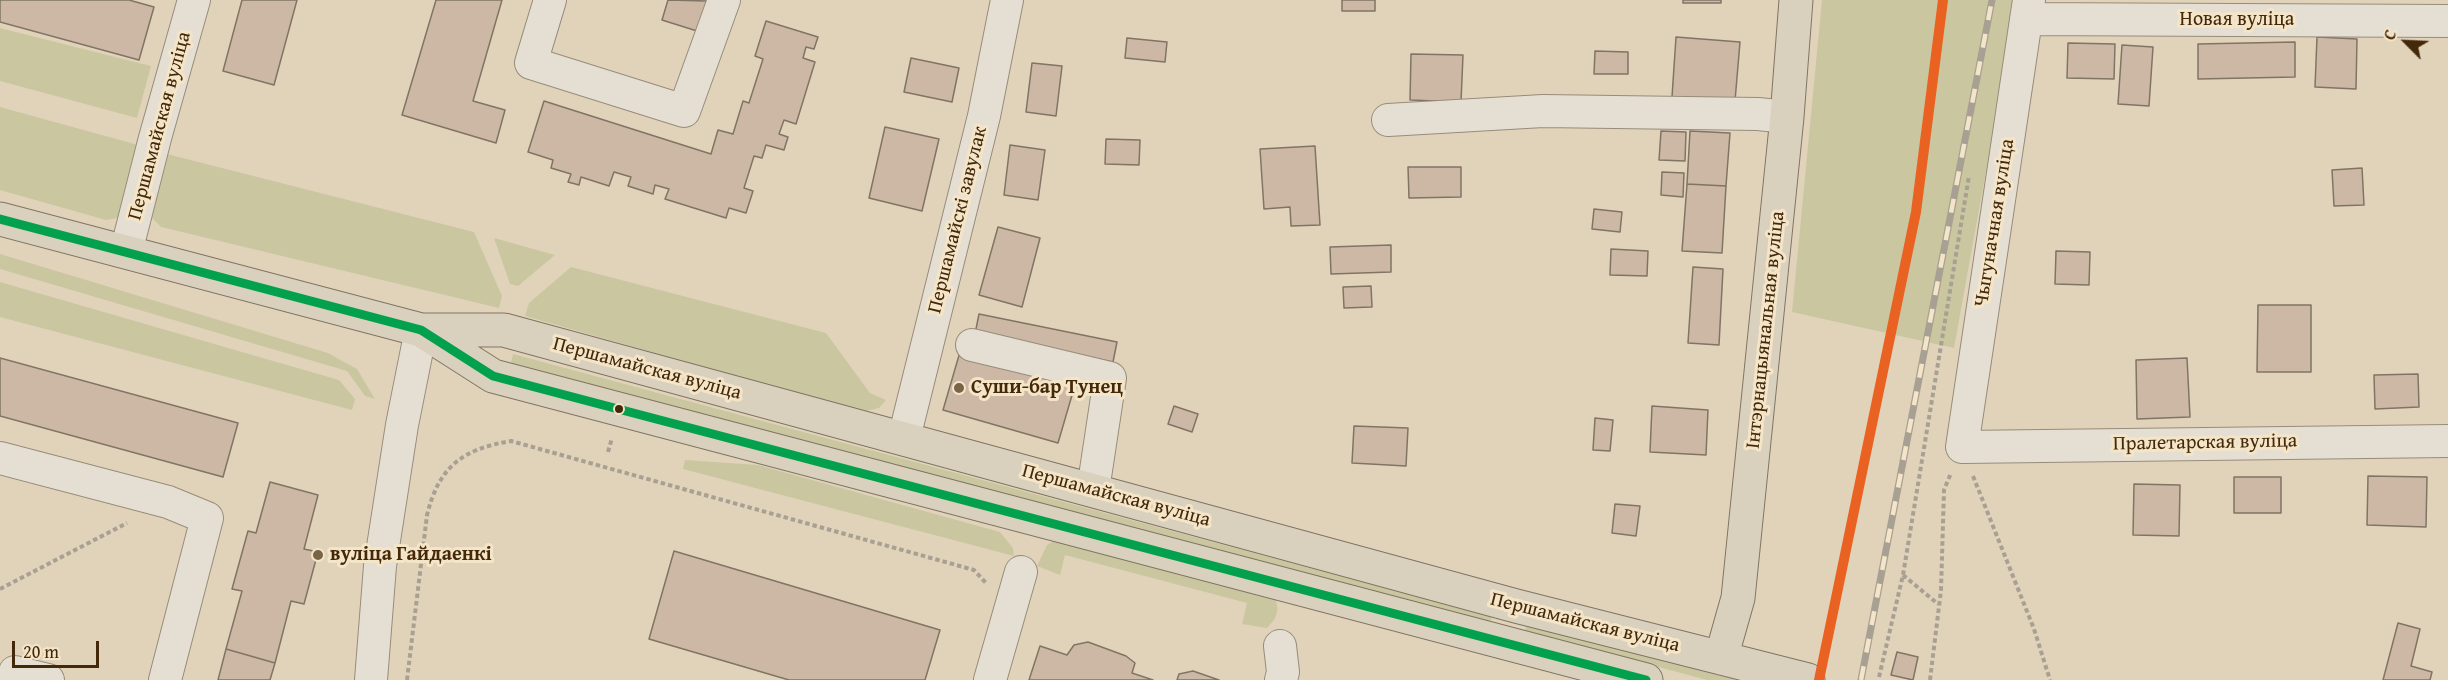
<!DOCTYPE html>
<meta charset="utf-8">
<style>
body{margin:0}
#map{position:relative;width:2448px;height:680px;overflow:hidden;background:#e1d3ba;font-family:"Gentium Book Plus",serif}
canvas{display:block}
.north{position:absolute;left:2376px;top:12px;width:60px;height:60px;-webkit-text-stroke:4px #f5e5c8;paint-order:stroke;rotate:294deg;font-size:16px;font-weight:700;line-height:24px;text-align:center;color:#43290a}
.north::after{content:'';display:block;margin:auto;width:21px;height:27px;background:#43290a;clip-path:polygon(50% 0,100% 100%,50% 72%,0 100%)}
.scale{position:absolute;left:12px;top:641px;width:87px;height:27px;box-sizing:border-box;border:3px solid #43290a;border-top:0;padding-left:8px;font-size:18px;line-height:21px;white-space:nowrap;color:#43290a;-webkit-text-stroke:4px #f5e5c8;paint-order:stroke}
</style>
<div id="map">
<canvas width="2448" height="680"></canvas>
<div class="north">С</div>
<div class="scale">20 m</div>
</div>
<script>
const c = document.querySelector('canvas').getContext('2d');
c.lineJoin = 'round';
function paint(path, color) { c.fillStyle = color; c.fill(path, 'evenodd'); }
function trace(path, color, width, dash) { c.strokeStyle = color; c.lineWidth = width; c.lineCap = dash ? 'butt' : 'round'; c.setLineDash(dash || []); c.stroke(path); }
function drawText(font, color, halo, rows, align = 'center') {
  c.font = font + ' "Gentium Book Plus",serif'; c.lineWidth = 6; c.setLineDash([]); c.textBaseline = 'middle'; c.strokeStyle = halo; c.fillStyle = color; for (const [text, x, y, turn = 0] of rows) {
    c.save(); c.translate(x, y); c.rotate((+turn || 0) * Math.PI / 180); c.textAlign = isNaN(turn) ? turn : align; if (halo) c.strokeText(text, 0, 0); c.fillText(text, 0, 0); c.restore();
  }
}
const green = new Path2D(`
 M1822,0H2017L1954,348L1792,312Z
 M0,28L151,66L137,118L0,81Z
 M0,107L142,146L124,210L117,218L106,220L0,190Z
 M163,153L474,232L502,296L499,308L161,227L152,218L150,209Z
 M494,238L555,255L518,286L510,284Z
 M0,254L328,353L357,369L375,399L365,396L347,371L0,269Z
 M571,267L826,333L870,393L886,400L879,408L862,412L525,316L529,303Z
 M0,282L339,380L355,399L352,410L0,317Z
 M513,354L1492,617L1489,627L511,363Z
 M685,460L758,465L1000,532L1013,548L1014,556L683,469Z
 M1055,540L1274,595C1280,610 1278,617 1267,628L1242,624L1247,603L1065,555L1060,575L1037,566L1047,545Z
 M1527,621L1745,680H1707L1525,631Z`);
const building = new Path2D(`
 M0,0H129L154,7L139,60L0,22Z
 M242,0H297L274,85L223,71Z
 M436,0H502L473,101L505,110L496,143L402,115Z
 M668,0L707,1L697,31L662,20Z
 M1342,0H1375V11H1342Z
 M1683,0H1721V3H1683Z
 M766,21L818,37L814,49L806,47L803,58L815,62L796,124L784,120L779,134L788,137L784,150L766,145L762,158L754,156L744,188L753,191L746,213L729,208L726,218L665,199L669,189L655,185L653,194L628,186L631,177L614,172L609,186L581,177L579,185L568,182L571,174L551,168L553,160L528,152L544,101L711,154L718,130L733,134L743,101L749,103L763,59L755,56Z
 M1676,37L1740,42L1735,101L1672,97Z
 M2317,37L2357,39L2356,89L2315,87Z
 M1127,38L1167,42L1165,62L1125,58Z
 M2295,42V77L2198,79V44Z
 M2068,43L2115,44L2114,79L2067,78Z
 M2122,45L2153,47L2149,106L2118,104Z
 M1595,51L1628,52V74H1594Z
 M1411,54L1463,55L1461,102L1410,100Z
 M911,58L959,68L952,102L904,92Z
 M1032,63L1062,66L1056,116L1026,112Z
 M885,127L939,139L922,211L869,198Z
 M1661,131L1686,132L1685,161L1659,160Z
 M1690,131L1730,133L1726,186L1687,184Z
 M1106,139L1140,140L1139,165L1105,164Z
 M1010,145L1045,150L1038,200L1004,195Z
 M1315,146L1320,225L1291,226L1290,207L1264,209L1260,149Z
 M1408,167H1461V197L1409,198Z
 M2362,168L2364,205L2334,206L2332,170Z
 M1662,172L1684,173L1683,197L1661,195Z
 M1687,184L1726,186L1722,253L1682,251Z
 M1594,209L1622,212L1620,232L1592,229Z
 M998,227L1040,238L1022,307L979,295Z
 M1391,245V272L1331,274L1330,247Z
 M1611,249L1648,251L1647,276L1610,275Z
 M2056,251L2090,252L2089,285L2055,284Z
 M1693,267L1723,269L1719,345L1688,343Z
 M1371,286L1372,307L1344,308L1343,287Z
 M2258,305H2311V372H2257Z
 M979,314L1117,342L1113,362L975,334Z
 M960,352L1075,385L1058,443L943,410Z
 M0,358L238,423L223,477L0,416Z
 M2187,358L2190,417L2137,419L2136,360Z
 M2418,374L2419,407L2375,409L2374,375Z
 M1174,406L1198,414L1192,432L1168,424Z
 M1652,406L1708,410L1706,455L1650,452Z
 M1595,418L1613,420L1610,451L1593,450Z
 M1354,426L1408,428L1406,466L1352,463Z
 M2368,476L2427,477L2426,527L2367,525Z
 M2234,477H2281V513H2234Z
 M270,482L318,495L304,549L318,552L304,604L291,601L275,663L226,649L242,591L232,589L248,531L256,533Z
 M2134,484L2180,485L2179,536L2133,535Z
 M1615,504L1640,506L1636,536L1612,533Z
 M674,551L940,630L925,680H789L649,639Z
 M2398,623L2420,629L2411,666L2432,672L2430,680H2383Z
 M1088,642L1126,656L1135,663L1132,673L1153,680H1029L1040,646L1067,655L1074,645Z
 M226,649L275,663L270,680H218Z
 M1897,652L1918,657L1913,680L1891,675Z
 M1193,671L1219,680H1177L1179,674Z`);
const path = new Path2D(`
 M608,452L612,438
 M1973,476L2034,629L2050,680
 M1903,575L1938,604
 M0,589L127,523
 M1879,677L1903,575L1969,176
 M407,680L427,515C439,466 463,449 511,441L974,570L987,584
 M1930,680L1941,590L1944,490L1951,473`);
const minor = new Path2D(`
 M550,0L531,63L684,111L724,0
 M2029,0L1962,447L2448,441
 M2026,19L2448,21
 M1388,120L1543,111L1758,114L1787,117
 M126,252L155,138L194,0
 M972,345L1110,378L1093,490
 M904,438L984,116L1007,0
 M0,458L168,502L207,518L165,680
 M1280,646L1283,672L1281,680
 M12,680L15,672L48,680
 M371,680L380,566L402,425L421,330
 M990,680L1021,572`);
const major = new Path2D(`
 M0,219L421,330H504L1516,606L1808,680
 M421,330L493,376L1646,680
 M1721,658L1738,598L1787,117L1796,0`);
const rail = new Path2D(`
 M1861,680L1992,0`);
const bus1 = new Path2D(`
 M0,219L421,330L493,376L1646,680`);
const rail1 = new Path2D(`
 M1819,680L1916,212L1943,0`);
const markers = [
 [959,388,6,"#7a6448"],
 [619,409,5,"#43290a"],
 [318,555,6,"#7a6448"]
];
const streetNames = [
 ["Новая вуліца",2237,20],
 ["Першамайская вуліца",160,126,-75],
 ["Першамайскі завулак",958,220,-76],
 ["Чыгуначная вуліца",1995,223,-81],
 ["Інтэрнацыянальная вуліца",1766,330,-84],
 ["Першамайская вуліца",647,369,15],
 ["Пралетарская вуліца",2205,443,-1],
 ["Першамайская вуліца",1116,496,15],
 ["Першамайская вуліца",1585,623,14]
];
const poiNames = [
 ["Суши-бар Тунец",971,388],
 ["вуліца Гайдаенкі",330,555]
];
paint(green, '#cac7a0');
paint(building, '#cdb8a6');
trace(building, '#807464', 1.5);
trace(minor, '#978c7a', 34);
trace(major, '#807464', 35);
trace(path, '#a8a093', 4, [4.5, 3]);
trace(minor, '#e5dfd3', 32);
trace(major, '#d9d0be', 33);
trace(rail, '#a8a093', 7);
trace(rail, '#f5e5c8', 4.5, [14]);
trace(bus1, '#03a04d', 9);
trace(rail1, '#e96221', 10);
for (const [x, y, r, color] of markers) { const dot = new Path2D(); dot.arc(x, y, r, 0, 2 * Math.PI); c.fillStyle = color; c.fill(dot); trace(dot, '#f5e5c8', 2); }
drawText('20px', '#43290a', '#f5e5c8', streetNames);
drawText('bold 20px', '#43290a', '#f5e5c8', poiNames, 'left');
</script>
